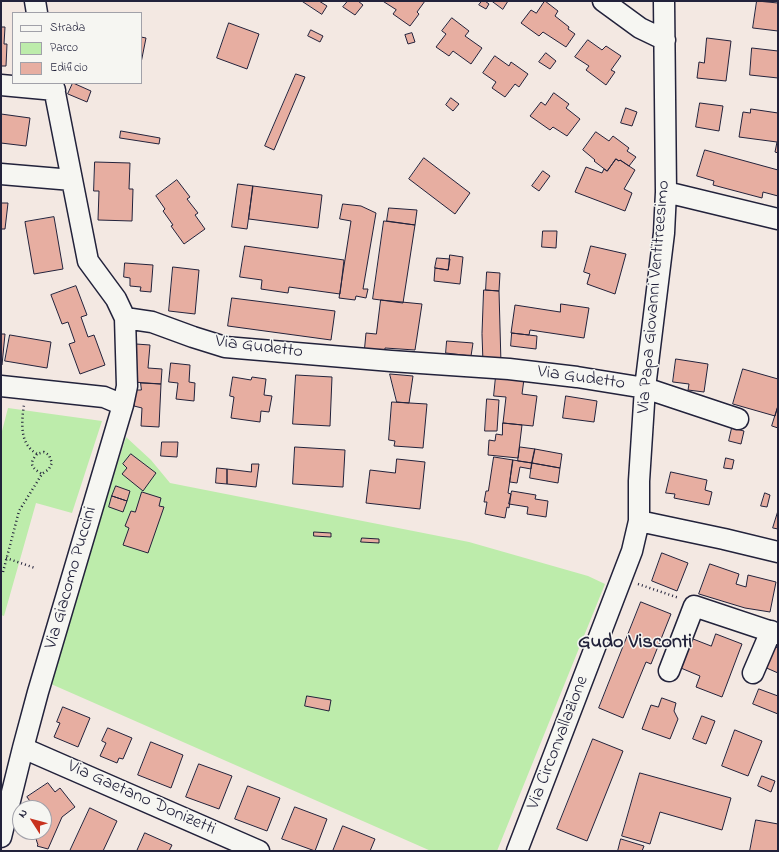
<!DOCTYPE html>
<style>
body{margin:0}
#map{position:relative;width:779px;height:852px;overflow:hidden;background:#f3e8e2;font-family:"Indie Flower",sans-serif}
canvas{display:block}
.frame{position:absolute;inset:0;border:2px solid #22223b;pointer-events:none}
.legend{position:absolute;left:12px;top:12px;width:130px;height:72px;box-sizing:border-box;background:#f6f6f2;border:1px solid #a1a1a9;margin:0;padding:5px 7px;list-style:none;font-size:12px;color:#22223b}
.legend li{display:flex;align-items:center;gap:8px;height:20px}
.legend b{width:20px;border:1px solid #a1a1a9}
.north{position:absolute;left:12px;top:800px;width:40px;height:40px;box-sizing:border-box;background:#f6f6f2;border:1px solid #a1a1a9;border-radius:50%;rotate:306deg;font-size:11px;font-weight:700;line-height:16px;text-align:center;color:#22223b}
.north::after{content:'';display:block;margin:auto;width:14px;height:18px;background:#c8321e;clip-path:polygon(50% 0,100% 100%,50% 72%,0 100%)}
</style>
<div id="map">
<canvas width="779" height="852"></canvas>
<div class="frame"></div>
<ul class="legend">
<li><b style="height:5px;background:#f6f6f2"></b>Strada</li>
<li><b style="height:11px;background:#bdecab"></b>Parco</li>
<li><b style="height:11px;background:#e7aea1"></b>Edificio</li>
</ul>
<div class="north">N</div>
</div>
<script>
const c = document.querySelector('canvas').getContext('2d');
c.lineJoin = 'round';
function paint(path, color) { c.fillStyle = color; c.fill(path, 'evenodd'); }
function trace(path, color, width, dash) { c.strokeStyle = color; c.lineWidth = width; c.lineCap = dash ? 'butt' : 'round'; c.setLineDash(dash || []); c.stroke(path); }
function drawText(font, color, halo, rows, align = 'center') {
  c.font = font + ' "Indie Flower",sans-serif'; c.lineWidth = 3; c.setLineDash([]); c.textBaseline = 'middle'; c.strokeStyle = halo; c.fillStyle = color; for (const [text, x, y, turn = 0] of rows) {
    c.save(); c.translate(x, y); c.rotate((+turn || 0) * Math.PI / 180); c.textAlign = isNaN(turn) ? turn : align; if (halo) c.strokeText(text, 0, 0); c.fillText(text, 0, 0); c.restore();
  }
}
const green = new Path2D(`
 M8,408L102,421L72,513L36,503L4,616L1,615V435Z
 M126,437L151,460L170,483L469,542L588,576L605,584L497,851H431L51,684L91,546Z`);
const building = new Path2D(`
 M302,1H319L327,6L322,14Z
 M348,1H358L363,5L355,15L343,7Z
 M383,1H425L417,12L419,14L410,26L393,14L396,10Z
 M482,1H485L489,4L486,9L479,5Z
 M492,1H508L503,9Z
 M545,1L558,11L555,16L569,27L568,29L575,34L566,47L543,32L539,36L521,23L531,10L536,13Z
 M757,1L778,3V31L753,28Z
 M452,18L469,31L465,36L482,48L471,64L453,51L449,56L436,47L446,34L442,31Z
 M229,23L259,34L247,69L217,58Z
 M1,27H5L4,44H7L6,66H1Z
 M311,30L323,36L320,42L308,36Z
 M412,33L415,42L408,44L405,35Z
 M141,37L146,38L141,63Z
 M707,38L731,41L726,81L697,78L699,62L704,63Z
 M588,40L602,50L606,46L621,56L611,70L615,72L606,85L586,70L589,66L575,57Z
 M752,48L778,51V78L750,75Z
 M546,53L556,61L550,69L539,62Z
 M495,56L509,66L511,62L528,74L519,87L515,84L505,97L492,88L496,82L483,73Z
 M296,74L305,77L274,150L265,146Z
 M73,83L91,91L87,102L68,94Z
 M554,93L569,104L566,108L580,119L567,136L553,127L550,130L530,116L541,102L545,105Z
 M451,98L459,104L453,111L446,105Z
 M700,103L723,106L719,131L696,127Z
 M626,108L637,112L632,126L621,123Z
 M751,109L778,113V153L775,152L777,142L739,137L743,112L750,113Z
 M1,114L30,118L26,146L1,143Z
 M121,131L160,138L159,144L120,138Z
 M596,132L609,141L613,136L629,148L627,151L636,157L629,166L620,160L619,161L616,159L607,171L594,161L595,160L583,150Z
 M705,150L778,170V196L763,192L762,198L713,185L714,181L697,176Z
 M424,158L470,193L455,214L409,179Z
 M616,159L619,161L620,160L635,170L624,189L632,193L625,211L575,192L586,167L602,173L604,169L607,171Z
 M95,162L130,163L129,189H133L132,221L98,220L99,191H94Z
 M543,171L550,176L539,191L532,186Z
 M177,180L190,197L187,199L198,213L195,215L205,229L184,244L171,226L173,225L163,211L165,209L156,196Z
 M238,184L253,186L247,229L232,227Z
 M253,186L322,195L318,228L249,219Z
 M1,203H8L5,229H1Z
 M343,204L361,206L376,213L363,289H368L366,298L356,296L355,300L339,298L351,221L340,219Z
 M389,208L417,210L415,225L387,221Z
 M54,217L63,269L34,274L25,222Z
 M384,221L415,225L403,303L373,299Z
 M543,231H557L556,248L542,247Z
 M245,246L344,260L340,294L289,287L288,293L261,289L262,280L240,277Z
 M591,246L626,254L615,294L587,284L590,274L584,272Z
 M450,255L463,257L460,284L434,281L435,268L448,270Z
 M437,258L450,259L448,270L435,268Z
 M125,263L153,265L151,292L140,291L141,287L130,286V278L124,277Z
 M173,267L199,270L195,314L169,311Z
 M487,272L500,273L499,291L486,290Z
 M76,286L87,315L81,317L88,337L94,335L105,365L80,374L69,344L75,342L68,322L62,324L51,295Z
 M484,290L499,291L501,364L483,363L482,334Z
 M232,298L335,311L331,340L228,326Z
 M381,300L422,304L415,350L385,348L384,356L364,354L366,333L376,334Z
 M561,304L589,308L584,338L530,330L529,335L511,333L515,305L560,312Z
 M512,333L537,336L536,349L511,346Z
 M1,334H5L2,365L1,364Z
 M10,335L51,342L47,368L5,361Z
 M447,341L473,343L471,356L446,353Z
 M136,344L150,345L148,368L162,369L161,384L133,382Z
 M676,359L708,364L704,392L688,390L689,384L673,382Z
 M171,363L190,365L189,382L195,383L194,401L176,399L178,383L169,382Z
 M743,369L778,379V406L775,416L733,404Z
 M390,374L413,376L409,403L397,402Z
 M296,375L332,377L330,426L293,424Z
 M496,376L524,379L522,394L537,396L533,426L503,423L506,397L494,396Z
 M233,377L251,380L252,377L266,379L264,395L272,396L269,412L261,411L260,422L231,418L234,397L230,396Z
 M141,383L161,384L159,427L141,426L142,408L134,406L136,390H141Z
 M566,396L597,401L594,422L563,418Z
 M487,399L499,400L497,431H485Z
 M392,402L427,404L423,448L394,446L395,441L389,440Z
 M778,406V428L772,426Z
 M503,423L522,425L518,458L488,455L489,440L495,441L496,434L502,435Z
 M732,428L744,431L741,444L729,441Z
 M162,442H178L177,457L161,456Z
 M295,447L345,450L343,487L293,484Z
 M520,447L535,449L532,463L518,461Z
 M535,449L562,454L560,468L532,463Z
 M131,454L156,473L143,491L122,474L127,468L123,464Z
 M494,457L513,460L508,493L511,494L509,508L507,507L505,518L485,514L487,502H484L486,491H488Z
 M726,458L734,460L732,469L724,468Z
 M397,459L425,462L420,509L366,503L370,470L395,473Z
 M513,460L532,463L531,469L520,467L517,483L510,482Z
 M532,463L560,468L558,483L530,478Z
 M252,464H259L256,487L227,484V469L251,472Z
 M217,468L227,469V484L216,483Z
 M671,472L707,480L705,490L712,492L709,505L674,498L675,494L666,493Z
 M116,486L130,491L127,501L112,496Z
 M512,491L536,495L535,499L548,501L546,517L527,514L528,507L509,504Z
 M142,492L161,498L159,506L164,507L148,553L123,545L129,528L125,526L131,511L135,512Z
 M765,493L770,495L767,507L761,506Z
 M112,496L127,501L123,512L109,507Z
 M778,511V529L773,528Z
 M314,532L331,533V537L314,536Z
 M362,538L379,539V543L361,542Z
 M662,553L688,563L677,591L652,581Z
 M710,564L739,574L736,584L746,587L748,575L776,582L770,612L745,608L699,594Z
 M641,602L671,614L651,664L646,662L623,718L599,708Z
 M716,634L742,644L722,697L696,687L700,676L676,666L688,637L711,646Z
 M771,645L778,648V673L762,666Z
 M759,689L778,696V714L753,704Z
 M307,696L331,700L329,711L305,706Z
 M662,698L676,703L674,711L678,719L670,739L642,729L651,705L658,707Z
 M63,707L90,718L78,747L54,737L60,723L57,722Z
 M702,716L715,721L706,744L693,739Z
 M108,728L132,738L123,759L119,758L117,763L100,756L106,743L102,741Z
 M735,730L762,741L748,776L722,766Z
 M593,739L623,751L587,841L557,829Z
 M151,742L183,755L171,788L138,775Z
 M199,764L232,776L219,809L186,797Z
 M640,773L731,798L722,830L660,812L650,844L622,836Z
 M762,776L775,781L771,792L758,786Z
 M48,783L55,792L60,788L75,807L62,817L48,849L37,846L38,845L35,836L37,832H44V808H29L32,804L27,797Z
 M248,786L280,798L267,831L235,819Z
 M295,807L327,819L315,851L282,839Z
 M90,808L117,821L103,851H70Z
 M756,820L778,824V851H750Z
 M343,826L375,839L370,851H333Z
 M145,833L172,845L169,851H137Z
 M621,839L644,846L642,851H618Z`);
const path = new Path2D(`
 M37,454C28,464 32,468 42,474
 M6,558L35,568
 M3,572L19,511L42,474L49,469L52,463L49,455L44,452L37,454C34,452 31,450 29,447C20,437 22,418 24,405
 M638,584L679,598`);
const minor = new Path2D(`
 M35,1L37,13
 M603,1L640,28L665,40
 M1,85L55,90
 M1,174L72,180
 M666,192L778,219
 M125,318L152,322L193,337L225,347L391,361L509,369L577,377L645,388L738,419
 M1,386L104,397L123,405
 M639,521L724,539L778,552
 M669,671L694,606L778,634
 M753,673L771,631
 M23,748L259,851
 M1,837L23,748L38,692L123,405L127,386L125,318L116,299L88,261L53,83
 M517,851L632,551L639,521V481L645,388L664,233L666,192L664,1`);
const streetNames = [
 ["Via Papa Giovanni Ventitreesimo",655,297,-85],
 ["Via Gudetto",259,348,7],
 ["Via Gudetto",581,379,8],
 ["Via Giacomo Puccini",72,578,-74],
 ["Via Circonvallazione",559,743,-69],
 ["Via Gaetano Donizetti",141,799,24]
];
const quarterNames = [
 ["Gudo Visconti",635,644]
];
paint(green, '#bdecab');
paint(building, '#e7aea1');
trace(building, '#22223b', 1);
trace(minor, '#22223b', 23);
trace(path, '#22223b', 2.5, [1, 3]);
trace(minor, '#f6f6f2', 20);
drawText('18px', '#22223b', '#f6f6f2', streetNames);
drawText('bold 20px', '#22223b', '#f6f6f2', quarterNames);
</script>
